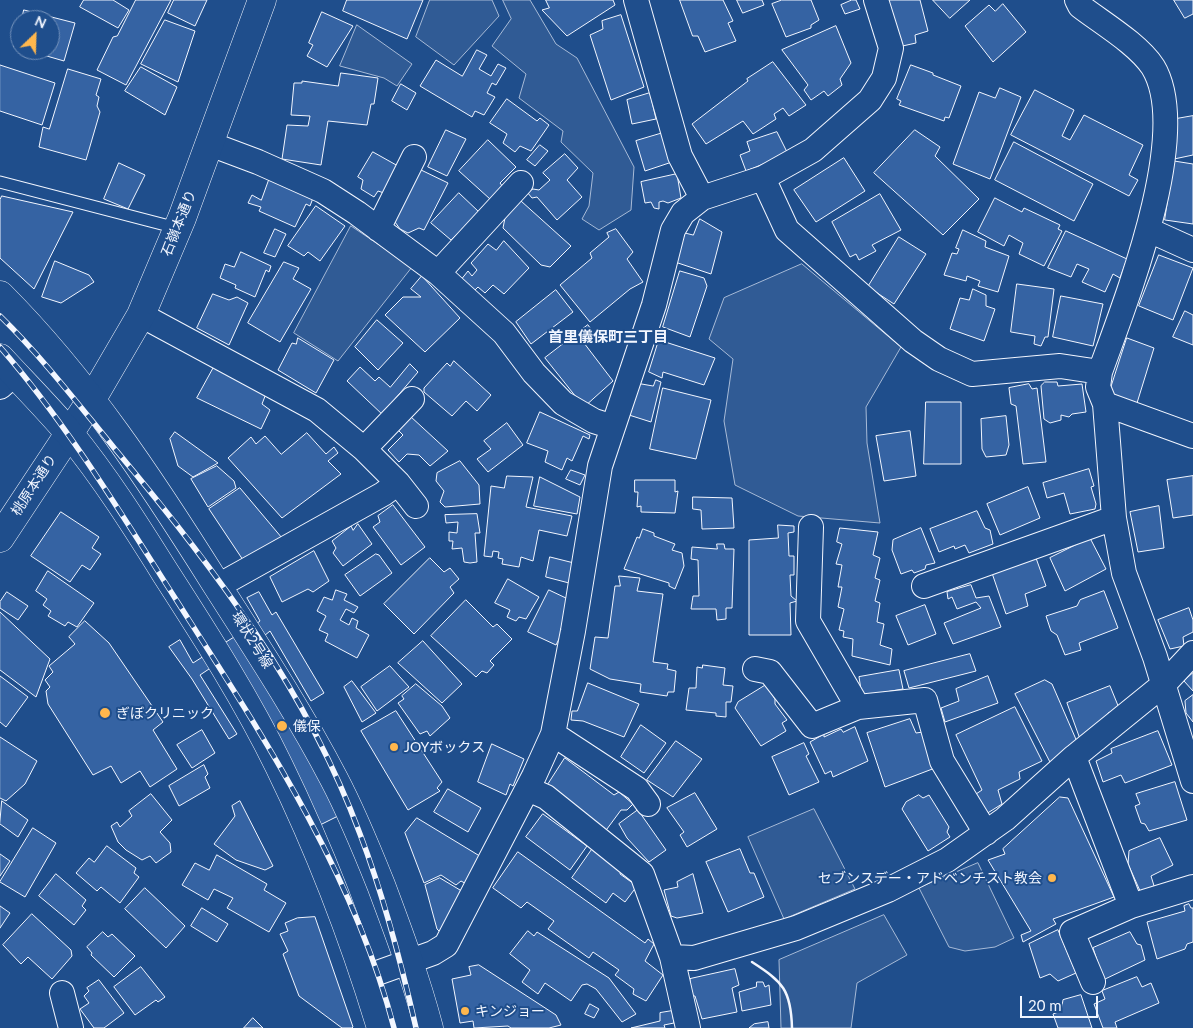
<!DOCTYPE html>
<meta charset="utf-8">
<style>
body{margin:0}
#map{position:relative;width:1193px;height:1028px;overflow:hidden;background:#1f4e8c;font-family:Lato,sans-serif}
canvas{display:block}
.north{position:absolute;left:10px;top:10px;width:50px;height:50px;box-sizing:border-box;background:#1f4e8c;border:1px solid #7391ba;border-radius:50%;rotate:24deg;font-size:14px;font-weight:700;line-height:20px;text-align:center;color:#f2f6ff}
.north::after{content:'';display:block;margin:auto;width:18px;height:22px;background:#ffb74d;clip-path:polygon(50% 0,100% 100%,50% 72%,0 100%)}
.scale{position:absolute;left:1020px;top:996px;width:78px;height:22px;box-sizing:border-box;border:2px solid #f2f6ff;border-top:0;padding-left:6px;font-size:15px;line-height:18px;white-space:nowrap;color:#f2f6ff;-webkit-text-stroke:4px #1f4e8c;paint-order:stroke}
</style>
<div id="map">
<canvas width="1193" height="1028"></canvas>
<div class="north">N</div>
<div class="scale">20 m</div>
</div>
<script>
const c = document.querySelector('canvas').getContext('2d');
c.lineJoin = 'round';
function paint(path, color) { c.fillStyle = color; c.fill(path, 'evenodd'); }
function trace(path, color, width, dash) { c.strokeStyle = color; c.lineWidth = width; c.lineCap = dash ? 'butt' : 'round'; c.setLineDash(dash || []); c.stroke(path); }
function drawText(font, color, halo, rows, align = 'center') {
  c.font = font + ' Lato,"Noto Sans JP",sans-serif'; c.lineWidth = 4; c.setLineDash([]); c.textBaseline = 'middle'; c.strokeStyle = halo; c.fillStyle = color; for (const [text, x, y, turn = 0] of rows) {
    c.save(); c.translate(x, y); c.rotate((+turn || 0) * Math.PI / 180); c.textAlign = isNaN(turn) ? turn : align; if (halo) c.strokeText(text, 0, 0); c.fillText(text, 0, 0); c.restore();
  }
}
const built = new Path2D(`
 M430,0H492L499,16L454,65L416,37Z
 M503,0H530L556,44L577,58L634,167L631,210L599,230L582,219L589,206L593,173L561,142L563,131L519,98L526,74L492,46L511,19Z
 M357,25L412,64L397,86L384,78L340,66Z
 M351,226L412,267L338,361L294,333Z
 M802,264L901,347L866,407L867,443L880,523L798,516L735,485L724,421L733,359L709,339L724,298Z
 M814,809L855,889L784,919L748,837Z
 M978,863L1014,938L995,947L965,951L949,947L919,888Z
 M884,915L907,955L857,983L851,1028H781L779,960Z`);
const building = new Path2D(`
 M84,0H113L129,10L118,28L80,7Z
 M136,0H171L126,85L97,70L113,37L117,36Z
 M174,0H207L195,26L168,13Z
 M347,0H423L407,39L343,11Z
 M546,0H613L615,5L567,36L542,10L549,8Z
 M680,0H723L733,21L728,23L736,41L705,52L698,36H693Z
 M737,0H762L764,5L743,13Z
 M782,0H811L819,20L811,25V28L786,37L772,4Z
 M852,0H856L860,9L845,14L841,5Z
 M886,0H920L928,31L915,35L916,43L898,47Z
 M933,0H970L950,18Z
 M1174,0H1193V14L1185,18Z
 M1003,4L1026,32L993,62L965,26L989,5L995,11Z
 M24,10L75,23L64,61L26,50H50V20H22Z
 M322,12L353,26L327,67L307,56L313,45L309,43Z
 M621,15L644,87L611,100L590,35L603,29L602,21Z
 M165,20L195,31L178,82L141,64Z
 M20,26V48L14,47Z
 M836,26L851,63L840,79L842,85L828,96L824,91L811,100L804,90L808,85L782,50Z
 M477,50L487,55L479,69L491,76L498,64L506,68L496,85L492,83L487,93L495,97L484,115L475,111L472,117L420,86L436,60L462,76Z
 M773,62L806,105L789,116L783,108L774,114L776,119L753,134L743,121L706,144L692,124L748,81L747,79Z
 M0,65L55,83L42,125L0,111Z
 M911,65L933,73V75L961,86L949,118L945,117L944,121L899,105L901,101L897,99Z
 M141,67L177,87L165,115L125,91Z
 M68,69L101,79L96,95L99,97L97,106L100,112L86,160L39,147L43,127L49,129Z
 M341,73L378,78L374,104H371L367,125L328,121L321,165L282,159L287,125L308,126L310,116L291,115L294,83H302V81L338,86Z
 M401,84L416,93L407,110L392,101Z
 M1000,88L1021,97L990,179L953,164L979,92L995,98Z
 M1035,90L1074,110L1062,136L1070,140L1084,115L1143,145L1129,175L1138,180L1129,196L1011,135Z
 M650,93L656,119L632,124L627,100Z
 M507,99L537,121L540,118L549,125L531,151L520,146L515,152L503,143L507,134L490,123Z
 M1193,116V155L1174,159L1176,119Z
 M446,130L466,139L447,176L428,167Z
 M915,130L940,147L935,156L979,199L943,235L874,173Z
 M777,132L788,154L746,171L740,155L750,151L747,142Z
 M663,133L672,162L645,171L636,141Z
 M488,140L516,167L500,183L503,187L490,199L459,171Z
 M1014,142L1093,184L1074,221L995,180Z
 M540,145L548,151L535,166L527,160Z
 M373,152L398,166L384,193L378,191L374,197L361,189L363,180L358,177Z
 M565,154L578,168L567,180L582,197L557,220L537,197L532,198L527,192L533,189L539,190L550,180L543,173Z
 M844,158L865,191L816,222L794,190Z
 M1174,161L1193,164V224L1165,220Z
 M119,163L145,175L128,209L104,199Z
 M419,169L448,183L424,230L419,228L408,233L400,229L395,222Z
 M677,174L681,198L668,203L663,201L659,202V209L654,208L651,202L645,203L641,182Z
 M269,180L313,198L310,206L306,204L295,227L259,211L261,207L248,203L252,195L261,200Z
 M459,193L479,212L451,240L431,223Z
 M880,194L901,230L872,245L876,251L859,260L856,254L850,257L832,222Z
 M2,196L73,212L34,289L0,258V200Z
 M995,198L1022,212L1024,208L1060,225L1058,229L1062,231L1044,266L1019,254L1023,243L1009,235L1004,246L978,232Z
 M521,201L571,246L550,267L541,265L503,228L505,218Z
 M316,206L345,226L320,261L308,252L304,256L288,246Z
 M700,219L722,232L711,274L675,262L685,233L693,235Z
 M275,229L286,234L275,257L264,253Z
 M616,229L633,252L627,259L643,282L630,289L590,322L560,285L592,258L590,253L609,237L607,233Z
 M963,230L986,241L985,247L1009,256L998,292L978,286L980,281L967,276L966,281L944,275L952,253L957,254L959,249L956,248Z
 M1066,231L1127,259L1120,278L1113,274L1105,292L1082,282L1089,269L1077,264L1071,277L1048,268Z
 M899,237L926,254L894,304L868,287Z
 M504,241L529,268L504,294L493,285L485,293L478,287L474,291L460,281L468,271L472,276L477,270L471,263L488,244L496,250Z
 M241,252L271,266L269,272L266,270L255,297L235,288L236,285L220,278L225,264L234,267Z
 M1159,255L1193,268L1173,320L1139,306Z
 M55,261L89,275L94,282L61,303L42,297Z
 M284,262L299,268L293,279L311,289L280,342L248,323Z
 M680,271L704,278L707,286L690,337L663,327Z
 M422,276L460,318L425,352L385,315L403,297H421L411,289Z
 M1017,284L1054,289L1048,337H1045L1041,346L1034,344L1035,336L1011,332Z
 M973,289L986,295V306L995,309L984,341L950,329L960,298L969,300Z
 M556,290L573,312L531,344L516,322Z
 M213,294L229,300L237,297L248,303L229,345L197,328Z
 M1061,296L1103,304L1093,346L1053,337Z
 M1185,311L1193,315V345L1173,337Z
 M377,320L403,343L378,370L355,347Z
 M588,325L593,332L585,338L584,343L613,381L584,407L545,358Z
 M298,338L334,360L316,393L278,370L292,343L296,344Z
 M1127,338L1154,348L1137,403L1109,394Z
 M659,340L715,358L704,385L663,372L662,378L649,372Z
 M454,361L491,395L477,411L466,401L452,416L424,392V388L447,363L450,366Z
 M410,364L418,372L395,399L398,402L384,416L347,381L360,367L375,381L379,377L390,387Z
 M214,367L267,391L262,404L270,410L261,429L197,398Z
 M656,380L661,382L651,422L629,415L636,383L653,386Z
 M1045,382H1057L1058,386L1082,384L1086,412L1072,414L1069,417L1061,415V420L1050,423L1044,419L1041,386Z
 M1029,384L1032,389L1037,388L1046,462L1023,464L1016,406L1011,404L1009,388Z
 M663,388L711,400L696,459L650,449Z
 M926,402H961V464H924Z
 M540,412L590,435L589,439L583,436L572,461L567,458L562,470L545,462L548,451L527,443Z
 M410,416L448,451L430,466L419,455L407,454L399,462L388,450L403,435L398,430Z
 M1006,416L1009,445L1006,455L986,457L982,449L981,419Z
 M507,423L523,445L488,472L477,459L491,449L484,441Z
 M910,431L916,476L884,481L876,436Z
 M175,432L218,463L193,477L178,466L170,439Z
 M307,433L326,454L334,447L338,453L328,461L341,474L282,518L228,458L251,437L256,444L265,436L281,454Z
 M460,461L479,485L480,504L445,507L440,502L444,491L436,481L437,473Z
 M217,466L234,481L236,488L208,507L191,479Z
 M1089,469L1094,486L1091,487L1096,504L1095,509L1070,514L1064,493L1047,498L1043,483Z
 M571,470L585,475L580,485L566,479Z
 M507,476L533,477L526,507L572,516L567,536L539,530L533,561L521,557L519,567L502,564L503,559L498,558L499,552L493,551L492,557L484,556L491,486L504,488Z
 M1193,476V515L1173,518L1167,480Z
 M540,477L580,497L577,514L534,506Z
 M635,480H675V492L678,491L675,513L641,512V506L637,507L638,492H635Z
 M1028,487L1040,518L1000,535L987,504Z
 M240,488L282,538L245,563L209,509Z
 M693,497L732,498L734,528L702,529L701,510L693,509Z
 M393,505L425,547L401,565L373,527L380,522L378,516Z
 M1159,506L1164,548L1138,552L1130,512Z
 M977,511L985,528L990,530L993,544L969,553L965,545L955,549L954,546L939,552L930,529Z
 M61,512L99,537L92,548L101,554L90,570L82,565L70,582L31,556Z
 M477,514L480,533H475L477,562L470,563L464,562L462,548L452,549L453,541H449V532L457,533L458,522L446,523L445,515Z
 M358,524L372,544L343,566L333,553L336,548L332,541L351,526L353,530Z
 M778,525L794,526V532L788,533L789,556H794V575H790L791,596L797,601L790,603L791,635H749V540L778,538Z
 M840,528L878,532L873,555L880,558L875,578L880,580L875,601L880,603L877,622L884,624L880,645L892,649L890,665L852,656L853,639L843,637L844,631L839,630L844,609L838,607L842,587H838L842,565L836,564L842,544L837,542Z
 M921,528L935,563L926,565L925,569L914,573L912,570L901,574L892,550L893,540Z
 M643,529L654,533V536L675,544L672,550L682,553L684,566L675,589L669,586V583L624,569L637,537L639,538Z
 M1090,538L1106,569L1065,591L1050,558Z
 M717,544H724L725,549H734L732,608H726V619L717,620L716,609H691L693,596H699L698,560L691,559L692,547L717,549Z
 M314,551L329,581L313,592L308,589L282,602L270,577Z
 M376,554L379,555L392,573L360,596L345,575Z
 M550,557L574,563L569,583L546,577Z
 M430,558L444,572L450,568L459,579L450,587L454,593L414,634L384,604Z
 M1036,558L1046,586L1025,594L1028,606L1006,614L992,573Z
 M48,571L94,603L77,627L68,622L65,626L48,616L51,611L43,605L47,599L36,591Z
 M619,576L640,578L637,591L663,594L653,662L668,664L667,669L676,671L674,692H668L667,696L640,692L641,684L610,679L590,669L595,637L608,638L615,586H620Z
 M508,579L539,597L526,619L519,617L516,621L507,617L510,610L495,603Z
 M971,585L976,598L989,596L1001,627L953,644L944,623L981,608L976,602L957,609L952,597L948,599L947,592Z
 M336,590L347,594L344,600L358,607L354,613L346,609L340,620L349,625L352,618L358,621L356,628L369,635L357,658L325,641L328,634L319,630L326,616L317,611L324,597L332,600Z
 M549,590L568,599L561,635L556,645L528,632Z
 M1104,591L1118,628L1079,643L1081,650L1065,655L1057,635L1051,631L1046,616L1077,606L1080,600Z
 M7,592L28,606L18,620L0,608V602Z
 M259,592L272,615L276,612L324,693L311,701L270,631L264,636L256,624L260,621L247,598Z
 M466,600L493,627L497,624L512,639L490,661L494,665L487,673L482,671L476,677L431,636Z
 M925,605L936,634L908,645L896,616Z
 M1189,608L1193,620V632L1183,637L1184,646L1170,649L1158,620Z
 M0,612L50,659L36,697L0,670Z
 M85,621L109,643L163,722L153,730L177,769L150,787L140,771L121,783L111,766L93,775L48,704L46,691L50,687L45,680L53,672L49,666L75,644L69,637Z
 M256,624L356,807L306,832L204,656Z
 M180,640L193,663L204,656L212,667L200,675L237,734L229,739L192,679L169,647Z
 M423,641L462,684L442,703L398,663Z
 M970,654L976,671L909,688L904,671Z
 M703,665L725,668L723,685L733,686L731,702H726V717L716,716V713L686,710L689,688H696L697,667L702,668Z
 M390,666L409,687L377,711L361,687Z
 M899,670L903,689L862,696L859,677Z
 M1193,673V691L1184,681Z
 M0,676L28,697L6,727L0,722Z
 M988,676L998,703L945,722L941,708L959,701L956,689Z
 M1045,680L1052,684L1078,744L1052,766L1015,694Z
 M352,681L376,713L362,722L344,687Z
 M588,683L639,704L624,737L583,721L571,720L572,711H577Z
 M416,684L442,706L450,718L430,736L427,731L420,734L398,703L404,699L402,696Z
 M766,685L775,699V704L787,720L782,723L786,731L761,746L735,708L738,702Z
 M1110,686L1119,708L1108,713V719L1080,739L1067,703Z
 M1193,695V722L1186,713L1185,701Z
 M1015,707L1042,761L1019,772L1020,779L998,790L1002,804L986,814L976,794L982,790L956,735Z
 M396,711L442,782L437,788L440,791L408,810L361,731Z
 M910,719L916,733L923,732L935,768L885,787L867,733Z
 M641,725L666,743L644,773L621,757Z
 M855,727L868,761L833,777L831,771L825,774L810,742L824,734V737L841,729L843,732Z
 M202,730L215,753L192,768L177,745Z
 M1158,731L1172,765L1125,783L1121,775L1103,782L1096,761L1112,753L1111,749Z
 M0,737L37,761L25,784L6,801L0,798Z
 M676,741L702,759L673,797L647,780Z
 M804,743L809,754L806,756L819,782L789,795L772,757Z
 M492,744L524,759L513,786L510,784L506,795L478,782Z
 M565,758L614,795L619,792L633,804L627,810H621L604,833L547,790L548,784Z
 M204,765L208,774L205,777L210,788L179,806L169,786Z
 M1175,782L1187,820L1149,831L1145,824L1141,823L1135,806L1140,804L1136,794Z
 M448,789L481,808L468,832L434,812Z
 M695,793L717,829L687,847L680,835L684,832L667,808Z
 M151,794L172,820L160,832L170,843L171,852L156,863L150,856L142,860L126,850L118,842L111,826L117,822L120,827L132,816L129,811Z
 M919,795L923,798L929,795L949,827L947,832L950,837L928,851L902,809L906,802Z
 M1060,797L1068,798L1114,897L1053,919L1056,924L1023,942L1021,935L1031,931L988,860L1005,854L1003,849Z
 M2,801L28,820L18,837L0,824Z
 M240,801L273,866L265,870L236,860L214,844L235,816L232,806Z
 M638,810L666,850L649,862L627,838L619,824Z
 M543,814L587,846L570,870L526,837Z
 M417,818L483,858L470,886L461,881L456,885L441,875L424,883L405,833Z
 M33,828L56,843L25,897L0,882Z
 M1160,838L1173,865L1151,876L1155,889L1141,893L1128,864L1129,851Z
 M107,846L136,868L134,873L139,877L120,903L101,887L97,891L76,873L89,858L94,862Z
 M593,848L621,870L620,874L637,886L625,902L613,893L606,903L572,878Z
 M740,849L750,873H754L764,897L728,912L706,862Z
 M518,852L645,943L648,939L654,944L645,961L663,975L646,1001L633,994L634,989L615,975L619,970L593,952L589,958L548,929L554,921L527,902L521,908L493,888Z
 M0,854L10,861L0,876Z
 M217,855L267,884L264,890L286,903L269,932L227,908L233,898L214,889L208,900L182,885L195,863L209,870Z
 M56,874L86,900L82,906L86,910L74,925L39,896Z
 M693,874L703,913L677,918L671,916L664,890L678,887L677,882Z
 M440,878L465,893L441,933L437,929L425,885Z
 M145,888L185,926L166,948L125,909Z
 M1189,904L1191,908H1193V942L1187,944L1185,949L1157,959L1147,922L1185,911L1184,906Z
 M0,906L10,913L0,928Z
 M202,908L228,924L217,942L191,926Z
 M32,914L71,950L72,956L52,979L28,957L21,964L3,945Z
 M315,917L353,1027L352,1028H342L299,996L283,954L288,951L280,934L288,931L285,923L297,918Z
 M1058,930L1076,973L1058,981L1050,974L1040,978L1029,944Z
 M528,931L534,936L537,932L609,978L636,1014L622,1022L596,989L587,984L582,985L571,1001L545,983L538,994L522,982L530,970L510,954Z
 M103,932L108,937L112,934L135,956L114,977L91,955L92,953L87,947Z
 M1130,932L1137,944L1141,945L1145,960L1103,980L1097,969L1099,966L1093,948Z
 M479,965L556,1015L561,1025L549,1028H511L508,1026L474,1028L473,1021L460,1023L452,979L471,975L469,967Z
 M141,967L165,997L158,1002L156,1000L135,1015L114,987Z
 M735,969L739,985L732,988L737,1012L702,1019L695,996H690V979Z
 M1137,977L1142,987L1151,983L1159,1003L1115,1022L1117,1028H1103L1094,1004L1105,999L1102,991Z
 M99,980L124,1013L104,1028H94L80,1009L89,1003L84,996L89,991L87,988Z
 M757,982H763L765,987L769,985L771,1005L742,1011L739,992L756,987Z
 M1081,995L1092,1028H1058L1053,1014L1061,1011L1063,1000Z
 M590,1004L599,1009L594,1018L585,1014Z
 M672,1011L674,1023L664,1025L665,1028H631L660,1021V1013Z
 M253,1018L263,1028H244Z
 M768,1022L769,1028H749L754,1024Z`);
const service = new Path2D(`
 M0,182L177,228`);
const minor = new Path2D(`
 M636,0L680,156L702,198
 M1077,0L1080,6C1102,23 1138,44 1153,67C1193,133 1125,303 1100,372L1098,387L1105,404L1114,518L1124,573L1155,657L1193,781
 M210,144L258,162L323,191L357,213L438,273L504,333L534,373L563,403L594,421L613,427
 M763,178L787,230L913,341L939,359L972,374L1060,366L1100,372
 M378,229L414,157
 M1151,231L1193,250
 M438,273L521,183
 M141,315L317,410L364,449L398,483L416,506
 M0,387L15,374
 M1105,404L1193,436
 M364,449L412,399
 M811,527L808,621L858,707
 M218,586L383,494L398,483
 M924,586L1114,518
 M755,669L770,672L812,726L858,707L925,700L942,761L986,833
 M553,734L637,789L648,804
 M1074,757L1131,906
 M528,789L546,797L642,874L672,957L688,1028
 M672,957L694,958L796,928L888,890L947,860L1005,819L1074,757L1164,684L1193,653
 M366,977L433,953L446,945L534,776L553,734L573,631L600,466L654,305L673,230L683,213L702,198L763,178L813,150L870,100L884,78L891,48L876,0
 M1093,982L1072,932L1131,906L1193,887
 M62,993L71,1028`);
const secondary = new Path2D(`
 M0,538L92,399L141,315L182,218L262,0`);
const primary = new Path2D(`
 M0,295C85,380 152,482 216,584C257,648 299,712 334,779C352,813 367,850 381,885C399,933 416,979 429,1028
 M0,358C23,383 47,407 69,433C105,477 136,526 166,574C206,636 247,700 279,766C320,850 354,939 381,1028`);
const rail = new Path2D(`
 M0,316C42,357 78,404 115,449C213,566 307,690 360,834C384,897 401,962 416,1028
 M0,347C67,424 120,512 175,598C261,733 353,871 394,1028`);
const wall = new Path2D(`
 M752,962C783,982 791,990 792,1028`);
const markers = [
 [105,713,6,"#ffb74d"],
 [282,726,6,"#ffb74d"],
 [394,747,5,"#ffb74d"],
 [1052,878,5,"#ffb74d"],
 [465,1011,5,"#ffb74d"]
];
const streetNames = [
 ["石嶺本通り",179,223,-68],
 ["桃原本通り",34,485,-57],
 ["環状2号線",252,640,58]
];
const poiNames = [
 ["ぎぼクリニック",116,713],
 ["儀保",293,726],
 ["JOYボックス",404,747],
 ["セブンスデー・アドベンチスト教会",1042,878,"right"],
 ["キンジョー",475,1011]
];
const neighbourhoodNames = [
 ["首里儀保町三丁目",608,337]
];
paint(built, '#305b95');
trace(built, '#a8bbd7', 1);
paint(building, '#3563a3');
trace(building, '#f2f6ff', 1);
trace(service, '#f2f6ff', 13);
trace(minor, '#f2f6ff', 26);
trace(secondary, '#f2f6ff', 29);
trace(primary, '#f2f6ff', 29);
trace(service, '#1f4e8c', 11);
trace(minor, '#1f4e8c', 24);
trace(secondary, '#1f4e8c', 28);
trace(primary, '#1f4e8c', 28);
trace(rail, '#f2f6ff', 5.5);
trace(rail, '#1f4e8c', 4, [11]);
trace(wall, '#f2f6ff', 2.5);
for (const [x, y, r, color] of markers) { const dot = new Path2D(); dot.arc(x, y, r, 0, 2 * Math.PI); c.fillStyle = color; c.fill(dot); trace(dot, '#1f4e8c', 2); }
drawText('14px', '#f2f6ff', '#1f4e8c', streetNames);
drawText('14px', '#f2f6ff', '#1f4e8c', poiNames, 'left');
drawText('bold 15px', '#f2f6ff', '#1f4e8c', neighbourhoodNames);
</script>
